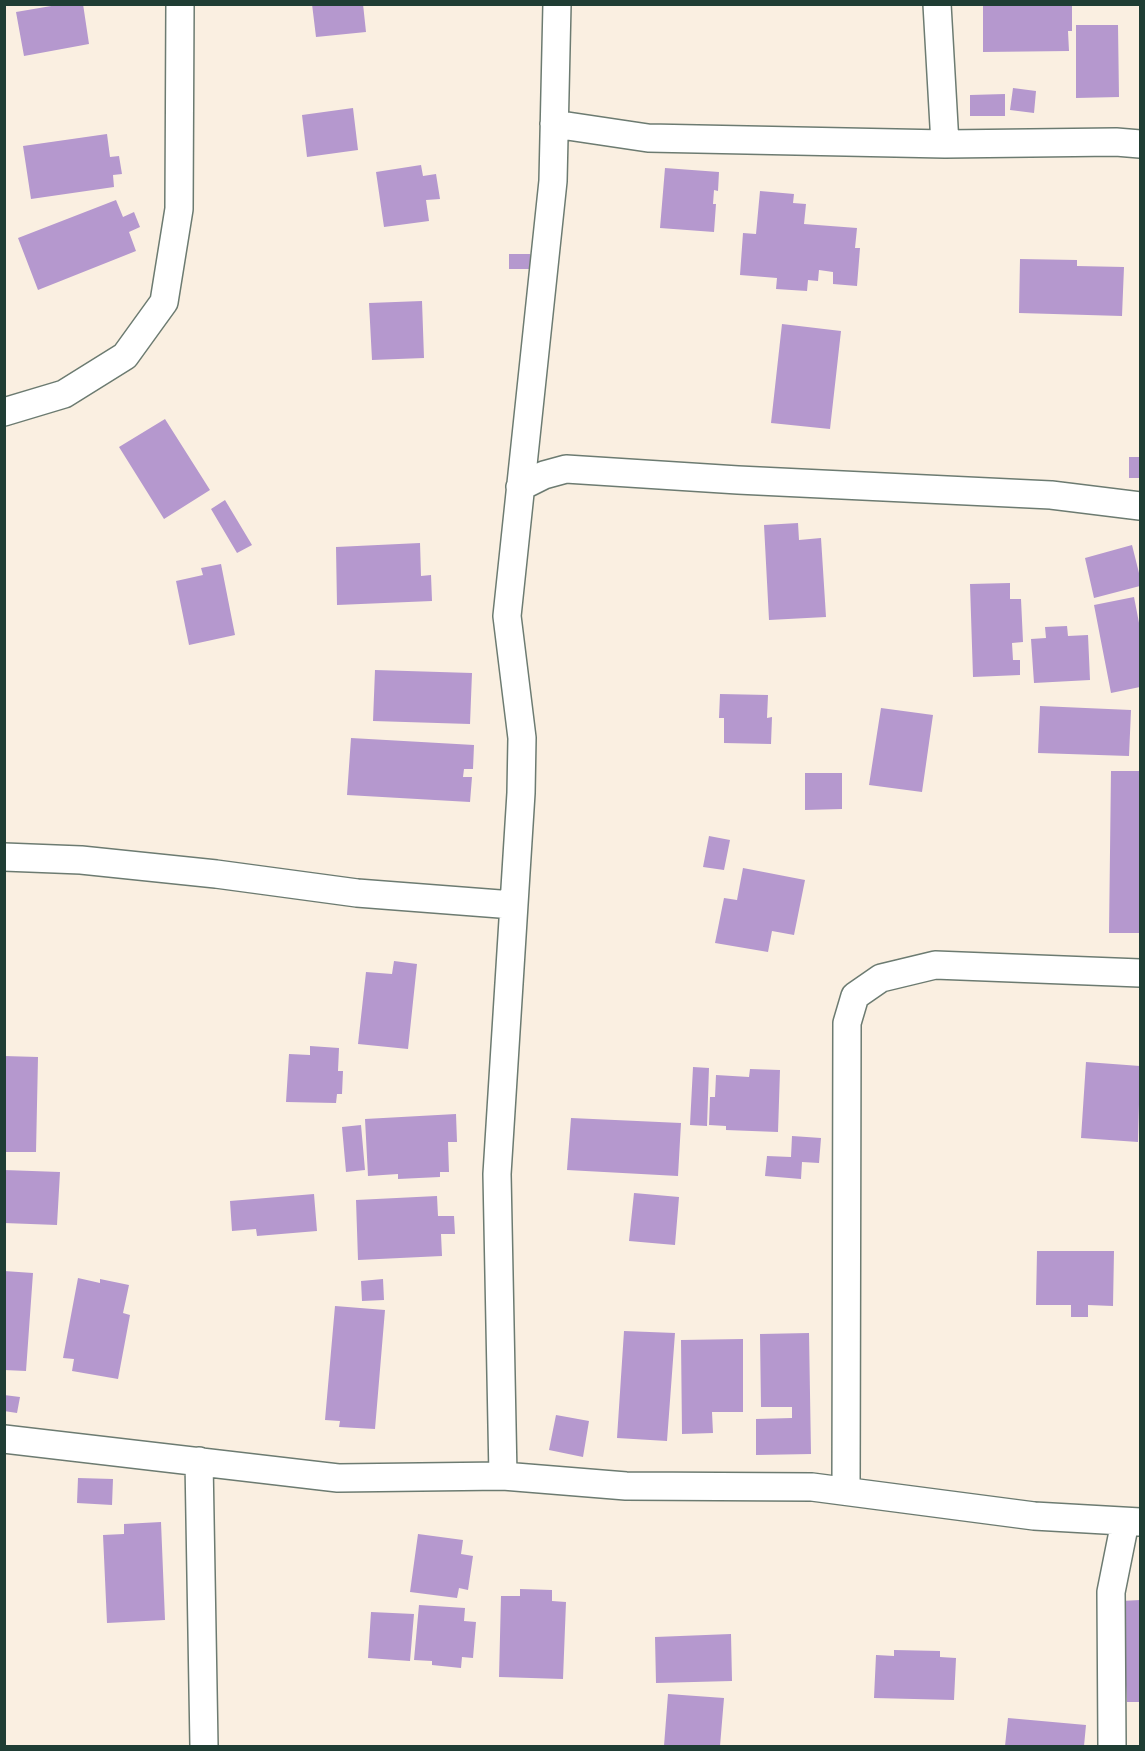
<!DOCTYPE html>
<style>
body{margin:0}
#map{position:relative;width:1145px;height:1751px;overflow:hidden;background:#faefe1;font-family:"EB Garamond",serif}
canvas{display:block}
.frame{position:absolute;inset:0;border:6px solid #1f3d34;pointer-events:none}
</style>
<div id="map">
<canvas width="1145" height="1751"></canvas>
<div class="frame"></div>
</div>
<script>
const c = document.querySelector('canvas').getContext('2d');
c.lineJoin = 'round';
function paint(path, color) { c.fillStyle = color; c.fill(path, 'evenodd'); }
function trace(path, color, width, dash) { c.strokeStyle = color; c.lineWidth = width; c.lineCap = dash ? 'butt' : 'round'; c.setLineDash(dash || []); c.stroke(path); }
const building = new Path2D(`
 M63,4H83L89,44L24,56L16,12Z
 M312,4H363L366,32L316,37Z
 M983,4H1072V31H1068L1069,51L983,52Z
 M1076,25H1118L1119,97L1076,98Z
 M1013,88L1036,91L1034,113L1010,110Z
 M1005,94V116H970V95Z
 M353,108L358,150L307,157L302,115Z
 M107,134L110,157L119,156L122,174L113,175L114,187L31,199L23,146Z
 M421,165L423,176L436,174L440,199L426,200L429,221L384,227L376,172Z
 M665,168L719,172L718,191L714,190L713,204H716L714,232L660,228Z
 M760,191L794,194L793,203L806,204L804,224L857,228L855,248H860L857,286L833,284V272L819,270L818,281L808,280L807,291L776,289L777,278L740,275L743,233L756,234Z
 M116,200L123,217L134,212L140,227L129,232L136,251L38,290L18,238Z
 M509,254H530V269H509Z
 M1020,259L1077,260V266L1124,267L1122,316L1019,313Z
 M422,301L424,358L372,360L369,303Z
 M782,324L841,331L830,429L771,423Z
 M165,419L210,490L164,519L119,447Z
 M1129,457H1140V478H1129Z
 M225,500L252,545L237,553L211,509Z
 M798,523L799,540L821,538L826,617L769,620L764,525Z
 M420,543L421,576L431,575L432,601L337,605L336,547Z
 M1132,545L1140,577V586L1094,598L1085,558Z
 M221,564L235,635L189,645L176,581L203,575L201,568Z
 M1010,583V599H1021L1023,642L1012,643L1013,660H1020V675L973,677L970,584Z
 M1134,597L1140,628V687L1111,693L1094,605Z
 M1067,626L1068,636L1088,635L1090,680L1034,683L1031,639L1046,638L1045,627Z
 M375,670L472,673L470,724L373,721Z
 M720,694L768,695L767,718L772,717L771,744L724,743V718H719Z
 M1040,706L1131,710L1129,756L1038,753Z
 M881,708L933,715L922,792L869,785Z
 M351,738L474,745L473,769H464L463,777H472L470,802L347,795Z
 M1111,771H1140V933H1109Z
 M805,773H842V809L805,810Z
 M709,836L730,840L724,870L703,867Z
 M743,868L805,880L794,935L772,931L768,952L715,943L724,898L737,900Z
 M394,961L417,964L408,1049L358,1044L366,972L392,974Z
 M310,1046L339,1048L338,1071H343L342,1094H337L336,1103L286,1102L289,1054L310,1055Z
 M4,1056L38,1057L36,1152H4Z
 M1086,1062L1140,1066L1138,1142L1081,1138Z
 M693,1067L709,1068L707,1126L690,1125Z
 M750,1069L780,1070L778,1132L726,1130V1126L709,1125L710,1097H715L716,1075L749,1077Z
 M456,1114L457,1142H448L449,1172H440V1177L398,1179V1174L368,1176L365,1119Z
 M571,1118L681,1123L678,1176L567,1170Z
 M361,1125L365,1170L346,1172L342,1127Z
 M792,1136L821,1138L819,1163L802,1162L801,1179L765,1176L767,1156L791,1157Z
 M4,1170L60,1172L57,1225L4,1223Z
 M634,1193L679,1197L675,1245L629,1241Z
 M314,1194L317,1231L257,1236L256,1229L232,1231L230,1201Z
 M437,1196L438,1216H454L455,1234H441L442,1256L358,1260L356,1200Z
 M1037,1251H1114L1113,1306L1088,1305V1317H1071V1305H1036Z
 M4,1271L33,1273L26,1371L4,1370Z
 M78,1278L100,1283V1279L129,1285L123,1313L130,1315L118,1379L72,1371L74,1359L63,1358Z
 M383,1279L384,1300L362,1301L361,1281Z
 M335,1306L385,1310L375,1429L339,1427L340,1421L325,1420Z
 M624,1331L675,1333L667,1441L617,1438Z
 M809,1333L811,1454L756,1455V1419L792,1418V1407H761L760,1334Z
 M743,1339V1412H712L713,1433L682,1434L681,1340Z
 M4,1395L20,1397L17,1413L4,1411Z
 M556,1415L589,1421L583,1457L549,1450Z
 M78,1478L113,1479L112,1505L77,1503Z
 M161,1522L165,1620L107,1623L103,1535L124,1534V1524Z
 M418,1534L463,1540L461,1554L473,1556L468,1590L459,1588L457,1598L410,1592Z
 M520,1589L552,1590V1601L566,1602L563,1679L499,1677L501,1596H520Z
 M1140,1600V1702H1127L1121,1601Z
 M419,1605L465,1608L464,1621L476,1622L473,1658L462,1657L461,1668L432,1665V1661L414,1660Z
 M371,1612L414,1614L410,1661L368,1658Z
 M731,1634L732,1681L656,1683L655,1637Z
 M894,1650L940,1651V1657L956,1658L954,1700L874,1698L876,1655L894,1656Z
 M668,1694L724,1698L720,1746H664Z
 M1008,1718L1086,1725L1084,1746H1005Z`);
const minor = new Path2D(`
 M937,4L945,144
 M554,124L648,138L945,144L1116,142L1140,144
 M4,412L64,394L125,356L164,302L179,209L180,4
 M520,487L544,475L566,469L738,480L1051,495L1140,506
 M4,857L81,860L216,874L357,893L513,905
 M4,1439L338,1478L503,1476L626,1486L812,1487L1034,1516L1140,1522
 M199,1461L204,1746
 M503,1476L497,1174L521,793L522,738L507,616L553,181L557,4
 M846,1491L847,1023L855,996L881,978L935,965L1140,973
 M1112,1746L1111,1592L1125,1522`);
paint(building, '#b598ce');
trace(minor, '#6c7b71', 30);
trace(minor, '#fff', 27);
</script>
